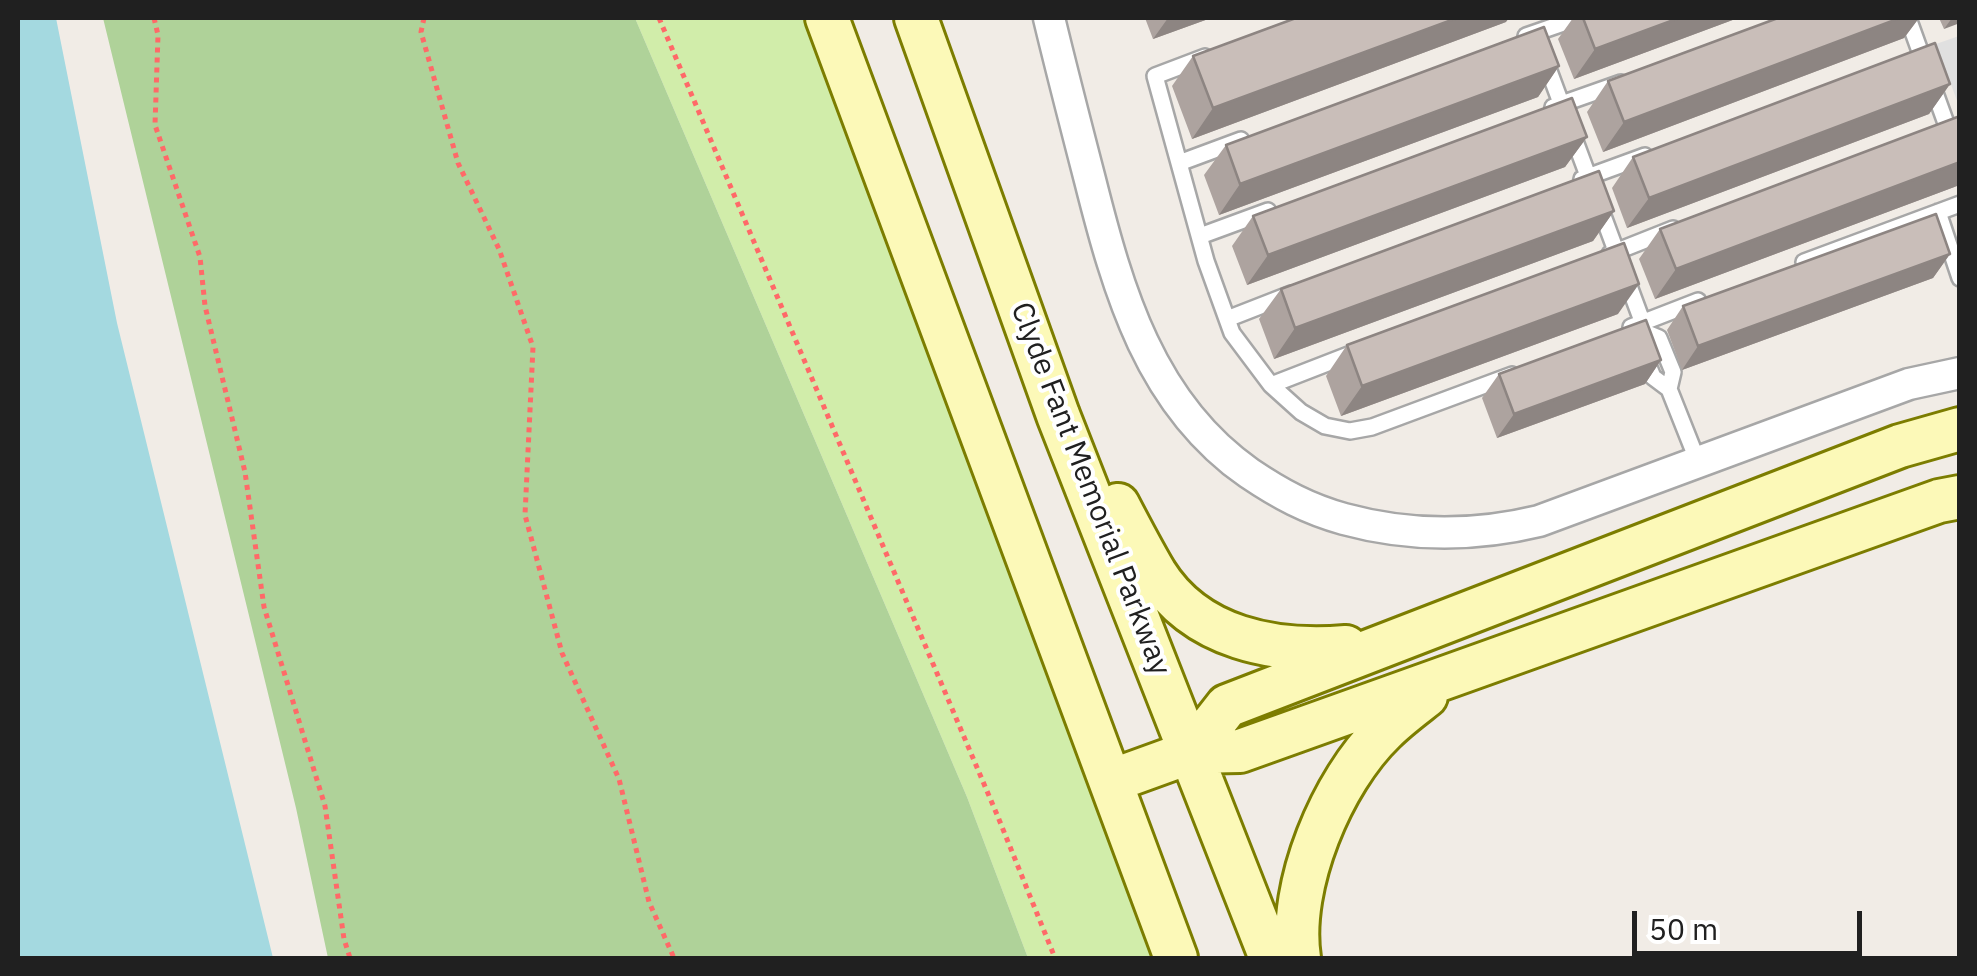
<!DOCTYPE html>
<style>
body{margin:0}
#map{position:relative;width:1977px;height:976px;overflow:hidden;background:#f1ece6;font-family:"IBM Plex Sans",sans-serif}
canvas{display:block}
.frame{position:absolute;inset:0;border:20px solid #202020;pointer-events:none}
.scale{position:absolute;left:1632px;top:911px;width:230px;height:45px;box-sizing:border-box;border:5px solid #202020;border-top:0;padding-left:12px;font-size:30px;line-height:35px;white-space:nowrap;color:#202020;-webkit-text-stroke:8px #fff;paint-order:stroke}
</style>
<div id="map">
<canvas width="1977" height="976"></canvas>
<div class="frame"></div>
<div class="scale">50 m</div>
</div>
<script>
const c = document.querySelector('canvas').getContext('2d');
c.lineJoin = 'round';
function paint(path, color) { c.fillStyle = color; c.fill(path, 'evenodd'); }
function trace(path, color, width, dash) { c.strokeStyle = color; c.lineWidth = width; c.lineCap = dash ? 'butt' : 'round'; c.setLineDash(dash || []); c.stroke(path); }
function drawText(font, color, halo, rows, align = 'center') {
  c.font = font + ' "IBM Plex Sans",sans-serif'; c.lineWidth = 8; c.setLineDash([]); c.textBaseline = 'middle'; c.strokeStyle = halo; c.fillStyle = color; for (const [text, x, y, turn = 0] of rows) {
    c.save(); c.translate(x, y); c.rotate((+turn || 0) * Math.PI / 180); c.textAlign = isNaN(turn) ? turn : align; if (halo) c.strokeText(text, 0, 0); c.fillText(text, 0, 0); c.restore();
  }
}
const grass = new Path2D(`
 M635,18H810L1157,958H1028L967,797Z`);
const forest = new Path2D(`
 M103,18H635L967,797L1028,958H328L296,808Z`);
const parking = new Path2D(`
 M1959,36H1960L1959,106L1936,44Z`);
const water = new Path2D(`
 M18,18H56L117,323L273,958H18Z`);
const path = new Path2D(`
 M154,18L158,35L155,125L200,257L205,306L245,472L264,607L325,806L344,939L350,958
 M424,18L421,32L458,163L499,249L533,347L525,515L562,653L619,779L649,902L674,958
 M659,18L998,817L1055,958`);
const lane = new Path2D(`
 M1908,18L1960,162
 M1526,36L1578,18
 M1205,57L1155,76L1206,261L1232,333L1271,385L1301,412L1325,426L1350,431L1372,427L1512,375
 M1545,60L1591,184
 M1553,107L1621,83
 M1179,163L1241,140
 M1582,179L1645,156
 M1599,205L1645,329
 M1938,212L1960,278
 M1200,236L1268,211
 M1610,254L1673,229
 M1804,262L1960,204
 M1227,319L1291,294
 M1631,327L1698,301
 M1271,385L1356,352
 M1669,389L1673,372L1659,338L1647,333L1640,346L1653,377L1669,389L1698,462`);
const street = new Path2D(`
 M1049,18C1062,72 1076,126 1090,180C1118,291 1150,404 1249,473C1280,494 1308,509 1344,519C1410,537 1473,537 1539,521L1909,384L1960,373`);
const secondary = new Path2D(`
 M827,18L1176,958
 M916,18L1058,415L1271,958
 M1118,505C1130,528 1142,551 1155,573C1196,639 1275,653 1346,647
 M1191,752L1227,706L1900,446L1960,429
 M1111,781L1191,752L1240,751L1939,501L1960,497
 M1299,958C1288,886 1332,781 1384,731C1397,718 1412,707 1426,696`);
const wall = new Path2D(`
 M1145,18H1211L1153,39Z
 M1573,18H1738L1574,79L1558,39Z
 M1778,18H1919L1904,38L1603,152L1587,112L1608,81Z
 M1939,18H1960L1944,29Z
 M1506,22L1192,139L1172,86L1193,56Z
 M1559,66L1538,97L1219,215L1204,175L1226,145Z
 M1950,84L1929,114L1627,228L1612,188L1633,157Z
 M1587,137L1565,167L1247,285L1232,246L1253,216Z
 M1957,186L1655,299L1639,259L1660,229Z
 M1614,211L1593,241L1274,359L1259,319L1281,289Z
 M1950,254L1933,278L1682,370L1667,330L1683,306Z
 M1618,314L1341,416L1326,376L1347,345Z
 M1661,360L1645,384L1497,438L1482,398L1499,374Z`);
const shadedWall = new Path2D(`
 M1168,18H1211L1153,39Z
 M1457,18H1509L1506,22L1192,139L1213,108Z
 M1679,18H1738L1574,79L1595,49Z
 M1900,18H1919L1904,38L1603,152L1624,122Z
 M1952,18H1960V23L1944,29Z
 M1559,66L1538,97L1219,215L1240,184Z
 M1950,84L1929,114L1627,228L1649,198Z
 M1587,137L1565,167L1247,285L1268,255Z
 M1960,162V182L1957,186L1655,299L1676,269Z
 M1614,211L1593,241L1274,359L1295,328Z
 M1950,254L1933,278L1682,370L1698,346Z
 M1639,284L1618,314L1341,416L1362,386Z
 M1661,360L1645,384L1497,438L1514,414Z`);
const building = new Path2D(`
 M1296,18H1457L1213,108L1193,56Z
 M1583,18H1679L1595,49Z
 M1778,18H1900L1624,122L1608,81Z
 M1544,27L1559,66L1240,184L1226,145Z
 M1935,43L1950,84L1649,198L1633,157Z
 M1572,98L1587,137L1268,255L1253,216Z
 M1960,116V162L1676,269L1660,229Z
 M1599,171L1614,211L1295,328L1281,289Z
 M1936,214L1950,254L1698,346L1683,306Z
 M1624,243L1639,284L1362,386L1347,345Z
 M1646,320L1661,360L1514,414L1499,374Z`);
const streetNames = [
 ["Clyde Fant Memorial Parkway",1090,489,69]
];
paint(grass, '#d1edaa');
paint(forest, '#afd299');
paint(parking, '#e0e0e0');
paint(water, '#a4d9e0');
trace(lane, '#a7a7a7', 20);
trace(street, '#a7a7a7', 35);
trace(secondary, '#7c7d00', 48);
trace(path, '#ff6968', 5, [5, 5]);
trace(lane, '#fff', 15);
trace(street, '#fff', 30);
trace(secondary, '#fcf9b8', 42);
paint(wall, '#ada39f');
paint(shadedWall, '#8d8582');
paint(building, '#c9beb9');
trace(building, '#8d8582', 2.5);
drawText('30px', '#202020', '#fff', streetNames);
</script>
